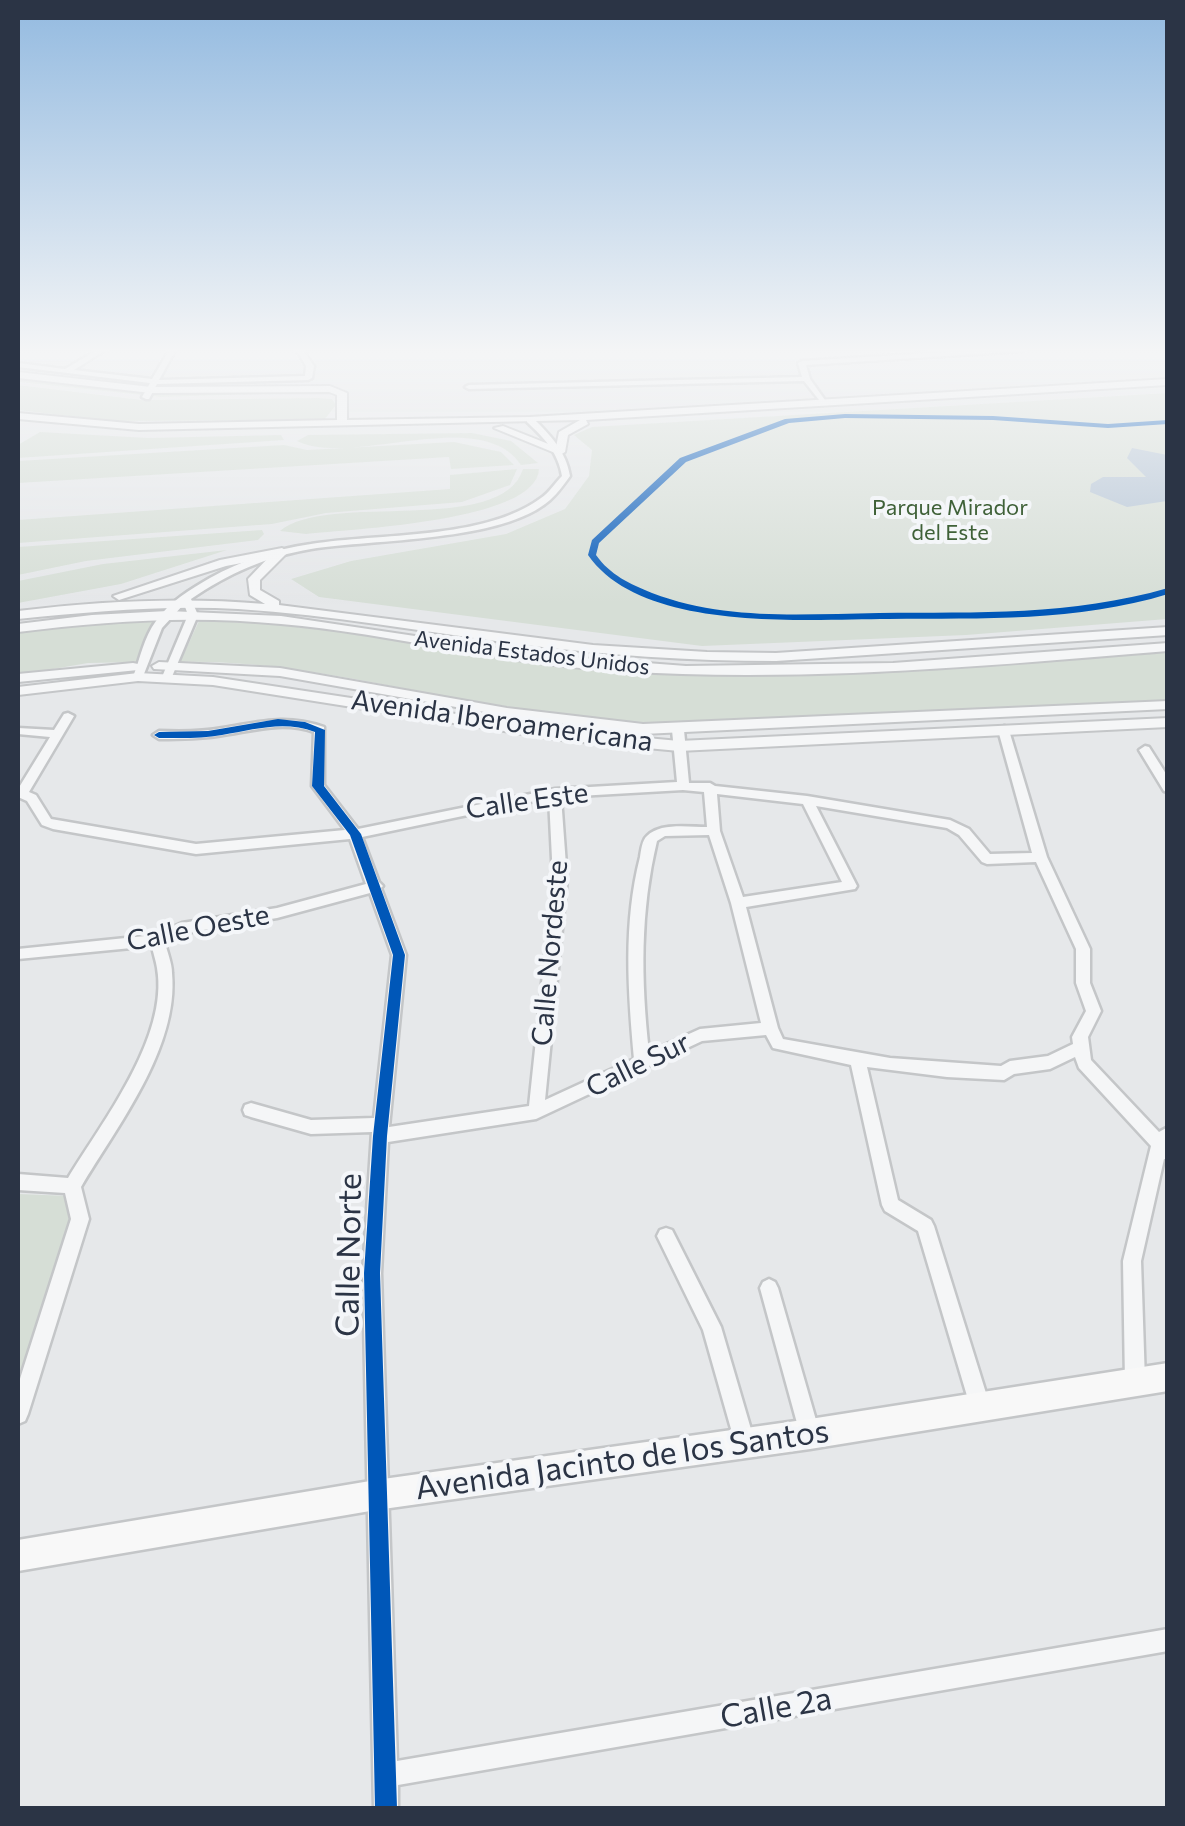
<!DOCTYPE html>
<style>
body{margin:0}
#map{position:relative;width:1185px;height:1826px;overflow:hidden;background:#e6e8ea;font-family:Commissioner,sans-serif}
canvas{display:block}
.frame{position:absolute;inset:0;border:20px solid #2b3445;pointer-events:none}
</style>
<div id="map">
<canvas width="1185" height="1826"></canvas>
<div class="frame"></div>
</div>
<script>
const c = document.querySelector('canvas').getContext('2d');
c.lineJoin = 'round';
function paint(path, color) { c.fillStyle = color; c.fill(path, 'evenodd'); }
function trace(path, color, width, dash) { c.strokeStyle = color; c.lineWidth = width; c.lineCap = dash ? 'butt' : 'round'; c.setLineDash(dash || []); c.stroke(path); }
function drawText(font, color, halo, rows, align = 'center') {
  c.font = font + ' Commissioner,sans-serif'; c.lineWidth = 8; c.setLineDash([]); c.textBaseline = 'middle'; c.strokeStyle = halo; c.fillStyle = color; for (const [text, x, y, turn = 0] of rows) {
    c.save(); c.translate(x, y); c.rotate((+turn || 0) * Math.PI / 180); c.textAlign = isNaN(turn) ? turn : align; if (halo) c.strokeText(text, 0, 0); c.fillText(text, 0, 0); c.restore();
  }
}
const green = new Path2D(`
 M18,375L120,389L329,392L161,397L18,382Z
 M18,385L142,400L319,398L332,399L336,405L324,420L112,421L18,410Z
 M1167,393V619L966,635L702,646L319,597L291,579L351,561L506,534L565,509L589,476L592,450L574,435L592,427Z
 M40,432L148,438L281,435L284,440L18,458V445Z
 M472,433L511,441L538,463L521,465C481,404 351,468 297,441L308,435Z
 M454,442L501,452L514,465L451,469L449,457L18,483V461L284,445L307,450Z
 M517,469L510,485L462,502L326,513L272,524L18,543V520L450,489V475Z
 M523,469H539C537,522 349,529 306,534L280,531C327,491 502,537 523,469Z
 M262,530L264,534L258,540L86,561L18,575V547Z
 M227,550L121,584L18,603V581L103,564Z
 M156,620L138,662L88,663L18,675V631L65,624Z
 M199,621C346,622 490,663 636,672C813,684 991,664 1167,650L1168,700L679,726C595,721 512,708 429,693C347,678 264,660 180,662Z
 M18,1194L69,1196L80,1222L18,1386Z`);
const water = new Path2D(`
 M1132,448L1167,455V501L1127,507L1090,492L1091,484L1103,477H1146L1127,458Z`);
const minor = new Path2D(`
 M99,349H107L74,370L152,379L170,349H176L159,380L305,376L306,366L296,349H302L314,366L312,378L308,380L157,384L149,399H146L142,397L150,383L18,367V363L65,369Z
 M994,349H1026L1023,351L806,365L810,379L827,403L823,405L804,381L469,389L465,387L469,385L802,377L798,363L802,361Z
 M527,418H533C550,435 566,451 570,476C564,484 558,493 550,500C503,542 374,539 311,549C268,556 227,574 191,599L198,615L171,679H163L162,677L188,615L184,604L162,628L142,679H134L133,677C140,659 144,637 156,621C169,602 191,589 210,578C241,561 275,549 311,544C379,533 485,540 541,498C549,493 555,483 562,476C558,452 544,438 527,422Z
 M68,713L74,716L29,792L36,795L51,819L196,844L345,830L312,786L314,732C281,720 250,732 217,736C197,739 178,739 159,739L153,735L159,731C180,732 201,732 223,728C261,722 285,714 324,727V785L358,829L555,789L677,782L672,730L678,726L684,730L689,783H710L715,786L807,796L950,820L969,829L990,854L1032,853L998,730L1004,726L1008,727L1047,857L1090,949V983L1101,1011L1088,1037L1091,1060L1159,1132L1168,1127V1160L1164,1159L1141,1261L1145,1382L1142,1389L1135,1392L1128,1389L1125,1382L1123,1261L1151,1146L1079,1068L1075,1057L1050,1069L1014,1074L1004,1080L947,1077L867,1067L898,1200L931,1220L934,1226L990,1406L987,1413L980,1416L973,1413L970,1406L918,1231L885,1211L882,1205L851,1065L773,1048L766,1035L702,1041L536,1119L388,1142L381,1273L397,1761L1168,1629V1651L398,1785V1808H374L363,1273L372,1132L311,1134L251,1117L245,1115L243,1110L245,1105L251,1103L311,1120L374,1118L392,955L370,893L277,918L185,933L165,942C167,952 172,963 172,973C179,1048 117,1126 81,1187L89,1219L28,1414L25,1421L18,1424V1385L71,1219L65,1193L18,1190V1174L68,1178C102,1122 169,1037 157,968C156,961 153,953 152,946L18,959V949L155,935L182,923L277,908L366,884L350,839L196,854L53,829L42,825L27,801L18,797V789L50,737L18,734V728L54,730L64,714ZM683,790L704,792L707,827C690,827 660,822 647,836C642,840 641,851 640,857C623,923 628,992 634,1059L545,1100L567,879L561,797ZM717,794L803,804L842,882L743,897L720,831ZM549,798L553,879L529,1106L389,1127L406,955L381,888L383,886L379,882L362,837ZM816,806L947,828L959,835L982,862L987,864L1036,862L1076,949V983L1086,1011L1072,1037L1073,1044L1048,1056L1010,1061L1001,1066L890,1058L783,1039L778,1028L746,907L855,889L857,886ZM709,835L731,903L761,1023L700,1029L649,1052C641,980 640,912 657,841L665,836Z
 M1145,746L1149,747L1168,777V792L1164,791L1139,750Z
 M666,1228L672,1230L721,1327L755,1443L752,1450L745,1453L738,1450L735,1443L703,1330L657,1236L660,1230Z
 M769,1279L775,1282L778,1288L820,1434L817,1441L810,1444L803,1441L800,1434L760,1288L763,1282Z`);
const tertiary = new Path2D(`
 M18,372L151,387L330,386L347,393V420L530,417L1168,379V385L586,420L588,424L568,435L565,452L560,455L494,428L503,426L556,447L559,432L580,420L139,430L18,419V413L139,424L337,420V395L329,392L151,393L18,378Z
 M282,548L288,552L260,580V590L279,601V605L593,645L707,652L776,653L1168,627V635L776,661C689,661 604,655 518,644C424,632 332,615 238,609C163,605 91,612 18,619V611C101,601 182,597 265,604L250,595L248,579L268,558L226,566L119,600L113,596L220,560Z
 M168,611L281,616L542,655L686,666L893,663L1168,643V651C985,666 801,683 617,671C504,664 394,634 281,624C192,615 106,621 18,632V624L92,615Z
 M159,662L280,668L507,708L643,724L1168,701V709L643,734L507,716L280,676L154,669L152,666Z
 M133,663L138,664V670L18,682V674Z
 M138,673L213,677L561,730L679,741L1168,718V727L679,751L561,740L213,685L138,681L18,695V687Z`);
const secondary = new Path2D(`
 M1168,1363V1391L810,1449L376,1510L18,1571V1540L376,1480L810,1419Z`);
const cycleway = new Path2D(`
 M845,414L993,416L1108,424L1168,420V424L1108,428L993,420L845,418L789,423L686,462L599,543L596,555C610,575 630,584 652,593C726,621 802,614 879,613C978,612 1071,616 1168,588V594C1077,622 982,618 889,619C805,619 642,633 588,555L592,540L680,458L785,419Z
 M278,719L305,722L325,730L324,786L361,834L405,955L387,1136L380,1273L397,1808H375L364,1273L373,1136L393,955L350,835L312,786L315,732C283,720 254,730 222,735C201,739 180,738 159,738L154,735L159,732L208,731Z`);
const farParknames = [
 ["Parque Mirador",950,508],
 ["del Este",950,533]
];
const farStreetnames = [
 ["Avenida Estados Unidos",532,653,7]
];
const streetNames = [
 ["Avenida Iberoamericana",502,721,8],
 ["Calle Este",527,801,-8],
 ["Calle Oeste",198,928,-11],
 ["Calle Nordeste",550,953,-85],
 ["Calle Sur",638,1065,-26]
];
const nearStreetnames = [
 ["Calle Norte",349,1255,-89],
 ["Avenida Jacinto de los Santos",622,1460,-8],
 ["Calle 2a",776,1708,-10]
];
paint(green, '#d6ded6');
paint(water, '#b4c4d5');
trace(minor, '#c4c6c8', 5);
trace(tertiary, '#c4c6c8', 4);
trace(secondary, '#c4c6c8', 5);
paint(minor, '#f5f6f7');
paint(tertiary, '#f5f6f7');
paint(secondary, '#f8f8f8');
paint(cycleway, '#0057b8');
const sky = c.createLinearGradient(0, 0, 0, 604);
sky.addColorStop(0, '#93bae0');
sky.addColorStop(0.58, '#f4f5f6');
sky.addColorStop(1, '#f4f5f600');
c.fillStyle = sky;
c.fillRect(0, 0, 1185, 604);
drawText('22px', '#3f6138', '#f4f6f9', farParknames);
drawText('22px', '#2b3445', '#f4f6f9', farStreetnames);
drawText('28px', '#2b3445', '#f4f6f9', streetNames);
drawText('32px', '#2b3445', '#f4f6f9', nearStreetnames);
</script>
